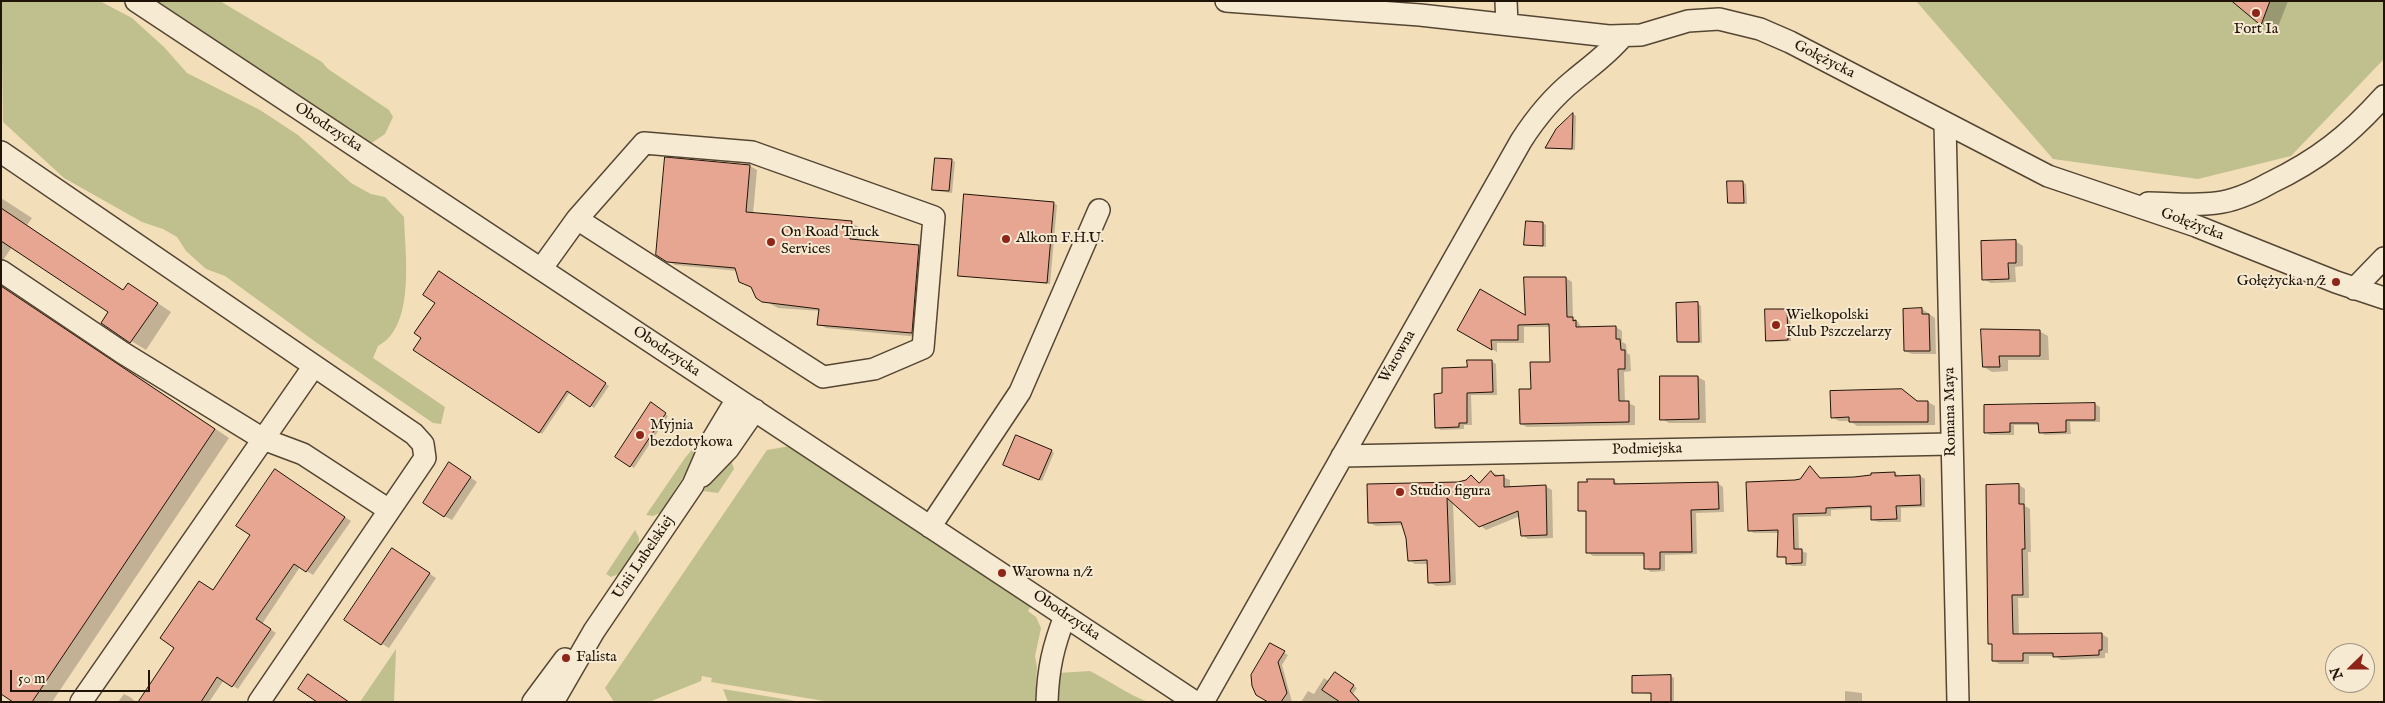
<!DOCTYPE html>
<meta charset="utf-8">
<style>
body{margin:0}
#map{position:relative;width:2385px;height:703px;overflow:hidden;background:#f3deba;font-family:"IM FELL English",serif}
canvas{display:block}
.frame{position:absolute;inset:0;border:2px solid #201407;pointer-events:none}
.north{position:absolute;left:2325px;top:643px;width:50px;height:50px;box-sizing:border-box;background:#f7ead2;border:1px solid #a19481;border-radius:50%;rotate:248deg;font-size:14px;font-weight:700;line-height:20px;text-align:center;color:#201407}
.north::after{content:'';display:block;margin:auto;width:18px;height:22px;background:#8f2418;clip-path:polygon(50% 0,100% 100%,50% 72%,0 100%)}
.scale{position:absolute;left:10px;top:670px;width:140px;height:22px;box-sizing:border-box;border:2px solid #201407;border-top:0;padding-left:6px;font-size:15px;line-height:18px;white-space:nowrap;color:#201407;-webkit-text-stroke:4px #f7ead2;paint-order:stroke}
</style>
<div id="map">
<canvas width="2385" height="703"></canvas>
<div class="frame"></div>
<div class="north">N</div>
<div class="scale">50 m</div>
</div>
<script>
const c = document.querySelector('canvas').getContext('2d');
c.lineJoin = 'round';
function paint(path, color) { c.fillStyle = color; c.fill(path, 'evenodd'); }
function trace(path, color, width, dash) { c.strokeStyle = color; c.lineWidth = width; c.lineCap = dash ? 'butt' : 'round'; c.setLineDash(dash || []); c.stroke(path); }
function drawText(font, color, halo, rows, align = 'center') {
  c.font = font + ' "IM FELL English",serif'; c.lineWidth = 4; c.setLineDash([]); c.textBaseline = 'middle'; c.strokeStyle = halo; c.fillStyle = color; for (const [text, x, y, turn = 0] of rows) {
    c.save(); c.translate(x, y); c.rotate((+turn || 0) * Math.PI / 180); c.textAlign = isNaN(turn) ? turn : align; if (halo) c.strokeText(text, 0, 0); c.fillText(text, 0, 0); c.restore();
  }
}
const green = new Path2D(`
 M1,1H100L113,8L132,18L164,47L187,73L260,110L298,135L351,183L371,194L385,197L404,217C405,252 416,327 378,346L373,358L445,407L441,424L433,423L317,343L225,276L206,269L186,251L177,237L163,229L142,222L64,178L3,122Z
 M155,1H220L322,62L328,69L389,110L393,117L385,134L370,144Z
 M1916,1H2384V59L2291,156L2198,179L2053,159Z
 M700,440H702L689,468L660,513L653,516L646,515L685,458Z
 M790,446L1032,605L1028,611L1036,617L1041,628L1035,656L1037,667L1035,702H830L711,682L712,678L702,676L701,681L649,702H614L605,688L767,450Z
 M730,458L734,469L718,493L703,491Z
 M635,530L639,538L638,546L619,574L611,577L606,574Z
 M396,649L394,702H360Z
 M1090,671C1110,681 1127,694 1148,702H1057L1058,673Z
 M723,689L802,702H728Z`);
const shadow = new Path2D(`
 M2234,1H2288L2276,32L2261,24Z
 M1573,114L1576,116L1575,150L1547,147Z
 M952,160L955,162L952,193L937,191L933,189Z
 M750,166L757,170L753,214L851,223L859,227L858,241L919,246L926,251L919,337L826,328L819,324L820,311L778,308L765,301L738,271L675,265L657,254Z
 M1742,182L1746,184L1747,204H1732L1729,202Z
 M1,198L32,218L27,225L124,291L129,284L171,312L146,350L102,323L109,312L12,247L1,263Z
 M1053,203L1057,205L1050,284L959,275Z
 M1543,223L1546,225V247L1526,244Z
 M2015,241L2023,246V266L2015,267L2016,282L1991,283L1983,279Z
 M439,273L609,386L594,408L570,392L542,434L415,349L423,337L436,303Z
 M1566,278L1572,282L1573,318L1578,322L1582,328L1616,327L1622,331V342L1626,344L1627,353L1630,355L1631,371L1624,372L1625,402L1635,406V425L1527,427L1521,424L1532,390L1551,363L1550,327H1524V343H1497V352L1458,329L1526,317Z
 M1,285L229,438L52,702H16L1,692Z
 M1698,304L1701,306L1702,343H1682L1678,342Z
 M1922,309L1935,318L1936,354H1912L1905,351Z
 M1787,310L1790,312L1791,341L1770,342L1767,340Z
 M1983,331H2039L2048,336L2049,360H2008V371L1992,372L1984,367Z
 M1491,361L1496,364L1497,395H1471L1472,425H1464V429L1441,430L1436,427L1443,395L1468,369Z
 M1698,377L1705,381L1706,423H1669L1662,419Z
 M1901,390L1919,402H1928L1935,406V425L1857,426L1850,421H1839L1832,417Z
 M2095,404L2100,407V422H2070L2071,434L2045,435L2040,432V425H2014V435H1990L1985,432V406Z
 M655,406L668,416L634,468L617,456Z
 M1051,451L1054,453L1042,481L1007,466Z
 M457,468L477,482L452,520L444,516Z
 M1810,468L1823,480L1854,479L1895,473L1900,477L1920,476L1925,479V507L1901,508V522H1878L1873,520L1872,508L1831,510V516L1798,517L1799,550L1807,553L1806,566H1793L1788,564V559L1779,556V533H1754L1749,530L1801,480Z
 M1491,472L1510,480V488L1545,486L1552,490L1553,538L1528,539L1522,535L1520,516L1486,530L1453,502L1456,585L1436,586L1429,582V564H1415L1409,560L1407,538L1403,525L1376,526L1370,523L1458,483L1467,482L1471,477L1480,483Z
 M281,475L351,521L313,575L300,567L262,624L276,633L238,689L224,680L209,702H139L252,535Z
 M1614,480L1619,485L1717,483L1723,487L1724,512L1696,513L1697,554L1665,555V571L1651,572L1645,568V556H1593L1587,552V513L1579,510Z
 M2019,485L2025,489V506L2030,509L2031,552H2028L2029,598H2018L2019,635L2102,634L2108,638V653H2105V658L2061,660L2054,656H2029V664H2000L1993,661V645L1990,643Z
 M400,554L436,578L389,648L382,644Z
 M1270,645L1288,655L1282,665L1292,702H1271Z
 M1340,676L1357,688L1353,694L1361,702H1301L1308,691L1314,694L1324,678L1330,682Z
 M1670,676L1674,678V702H1652V694L1634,692Z
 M1845,691L1862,693V702H1845Z
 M124,694L130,697L136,702H118Z`);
const building = new Path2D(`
 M2232,1H2270L2261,25Z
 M1573,113L1572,149L1545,148L1556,129Z
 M665,157L750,165L746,212L852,221L850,239L919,245L912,333L817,325L819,309L762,302L756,298L751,287L739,282L735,268L667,262L656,255Z
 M935,158L952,159L949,191L932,190Z
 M1727,181H1743L1744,203H1728Z
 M964,194L1054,202L1047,283L958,276Z
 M1,208L123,290L128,283L158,303L130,343L101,323L108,312L1,241Z
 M1526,221L1543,222V246L1524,245Z
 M2016,240V263H2008L2009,279L1982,280L1981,241Z
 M439,271L606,383L590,407L567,391L539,433L413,350L421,338L414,333L435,303L423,295Z
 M1524,277H1566L1567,317H1573V321L1576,320V327L1616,326V339H1620L1621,350H1625V369H1618L1619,401H1629V422L1520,424L1519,389H1531L1530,362H1550L1549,324L1518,325V340H1491L1492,350L1457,330L1480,289L1525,315Z
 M1,286L215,429L32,702H13L1,694Z
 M1698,302L1699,342H1677L1676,303Z
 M1922,308V314H1929L1930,351H1904L1903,309Z
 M1765,309H1787L1788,340L1766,341Z
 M1981,329L2040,330V356H1999L2000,367H1983Z
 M1467,360H1492L1493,392L1467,393V423H1459V427L1435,428L1434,394L1442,393V368L1467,367Z
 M1660,376H1698L1699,419L1660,420Z
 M1902,389L1917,401H1928V422H1849V417L1831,418L1830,391Z
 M651,402L666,413L630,467L615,457Z
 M2095,403V420H2066V432L2039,433L2038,423H2010V432L1984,433V405Z
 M1016,435L1052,450L1039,480L1003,465Z
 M449,462L471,477L444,517L423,503Z
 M1810,466L1820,478L1854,477L1871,475V473L1895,472V476L1920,475L1921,505L1896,506L1897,519L1871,520V506L1826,508V513L1793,514L1794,549H1802V563L1786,564V557H1777L1778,530L1748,531L1746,482L1795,480L1800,479Z
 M275,469L345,517L306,572L294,564L256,619L271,629L232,687L217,677L201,702H138L174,648L160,638L199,581L213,590L250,535L236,526Z
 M1491,471L1495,476L1504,475V487L1546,485L1547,535L1521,536L1518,511L1479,527L1447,498L1450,582L1428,583L1427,560L1408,561L1406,538L1401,522L1368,523L1367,484L1458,482L1466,480L1471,475L1479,483Z
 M1587,479H1614V484L1718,482L1719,509L1691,510L1692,552H1660V569H1644V553H1586V511H1578V482H1587Z
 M2019,484V504H2024L2025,549H2022L2023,595H2012L2013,634L2102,633V650H2099V655L2053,657V653H2023V661H1992V644H1988L1986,485Z
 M392,548L430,573L381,645L344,620Z
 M1270,643L1285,651L1278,662L1287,693L1281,702H1268L1256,695L1252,686L1251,675Z
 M1335,672L1354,685L1350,691L1360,702H1340L1322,690Z
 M308,674L349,702H317L298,689Z
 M1671,675V702H1651V693H1632V676Z`);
const minor = new Path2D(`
 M136,1L1195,702
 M1226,1L1420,15L1609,36L1641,35L1688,21L1719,19L1760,29L1790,42L2048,176L2196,226L2336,282L2384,298
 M1506,1L1507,24
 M1945,123L1958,702
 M1,152L414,434L423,444L425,458L259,702
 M2148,203C2170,203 2194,206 2216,203C2234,201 2254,192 2270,183C2318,160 2348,136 2384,96
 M541,269L577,219L823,377L874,369L923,348L934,217L752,152L644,143L577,219
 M1,271L123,353L263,439L303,454L389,510
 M2354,289L2384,258
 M1342,456L1951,444
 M702,476L728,449L755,410
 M930,527L1020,392L1099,210
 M81,702L314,366
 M533,702L565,659
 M553,702L594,631L693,485L713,439L737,399
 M1047,702C1048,669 1053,647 1065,616
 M1203,702L1521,141C1535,119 1553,97 1574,80C1592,65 1608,54 1623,36`);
const markers = [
 [2256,13,5,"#8f2418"],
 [1006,239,5,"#8f2418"],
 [771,242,5,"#8f2418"],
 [2336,282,5,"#8f2418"],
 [1776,325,5,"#8f2418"],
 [640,435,5,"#8f2418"],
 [1400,492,5,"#8f2418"],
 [1002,573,5,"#8f2418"],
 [566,658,5,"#8f2418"]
];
const poiNames = [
 ["Fort Ia",2256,30,"center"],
 ["On Road Truck",781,233],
 ["Services",781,250],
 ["Alkom F.H.U.",1016,239],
 ["Gołężycka n/ż",2326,282,"right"],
 ["Wielkopolski",1786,316],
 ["Klub Pszczelarzy",1786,333],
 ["Myjnia",650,426],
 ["bezdotykowa",650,443],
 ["Studio figura",1410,492],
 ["Warowna n/ż",1012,573],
 ["Falista",576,658]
];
const streetNames = [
 ["Gołężycka",1824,60,27],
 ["Obodrzycka",328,128,33],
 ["Gołężycka",2192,225,21],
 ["Obodrzycka",666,352,34],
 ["Warowna",1398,357,-60],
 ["Romana Maya",1951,412,-91],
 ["Podmiejska",1647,450,-1],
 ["Unii Lubelskiej",644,558,-56],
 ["Obodrzycka",1066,616,34]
];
paint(green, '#bfc08d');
paint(shadow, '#0003');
paint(building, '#e7a692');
trace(building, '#201407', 1);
trace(minor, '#554634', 24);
trace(minor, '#f7ead2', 21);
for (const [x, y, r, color] of markers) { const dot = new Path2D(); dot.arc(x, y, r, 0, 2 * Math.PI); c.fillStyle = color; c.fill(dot); trace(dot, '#f7ead2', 2); }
drawText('15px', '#201407', '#f7ead2', poiNames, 'left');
drawText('15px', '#201407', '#f7ead2', streetNames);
</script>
